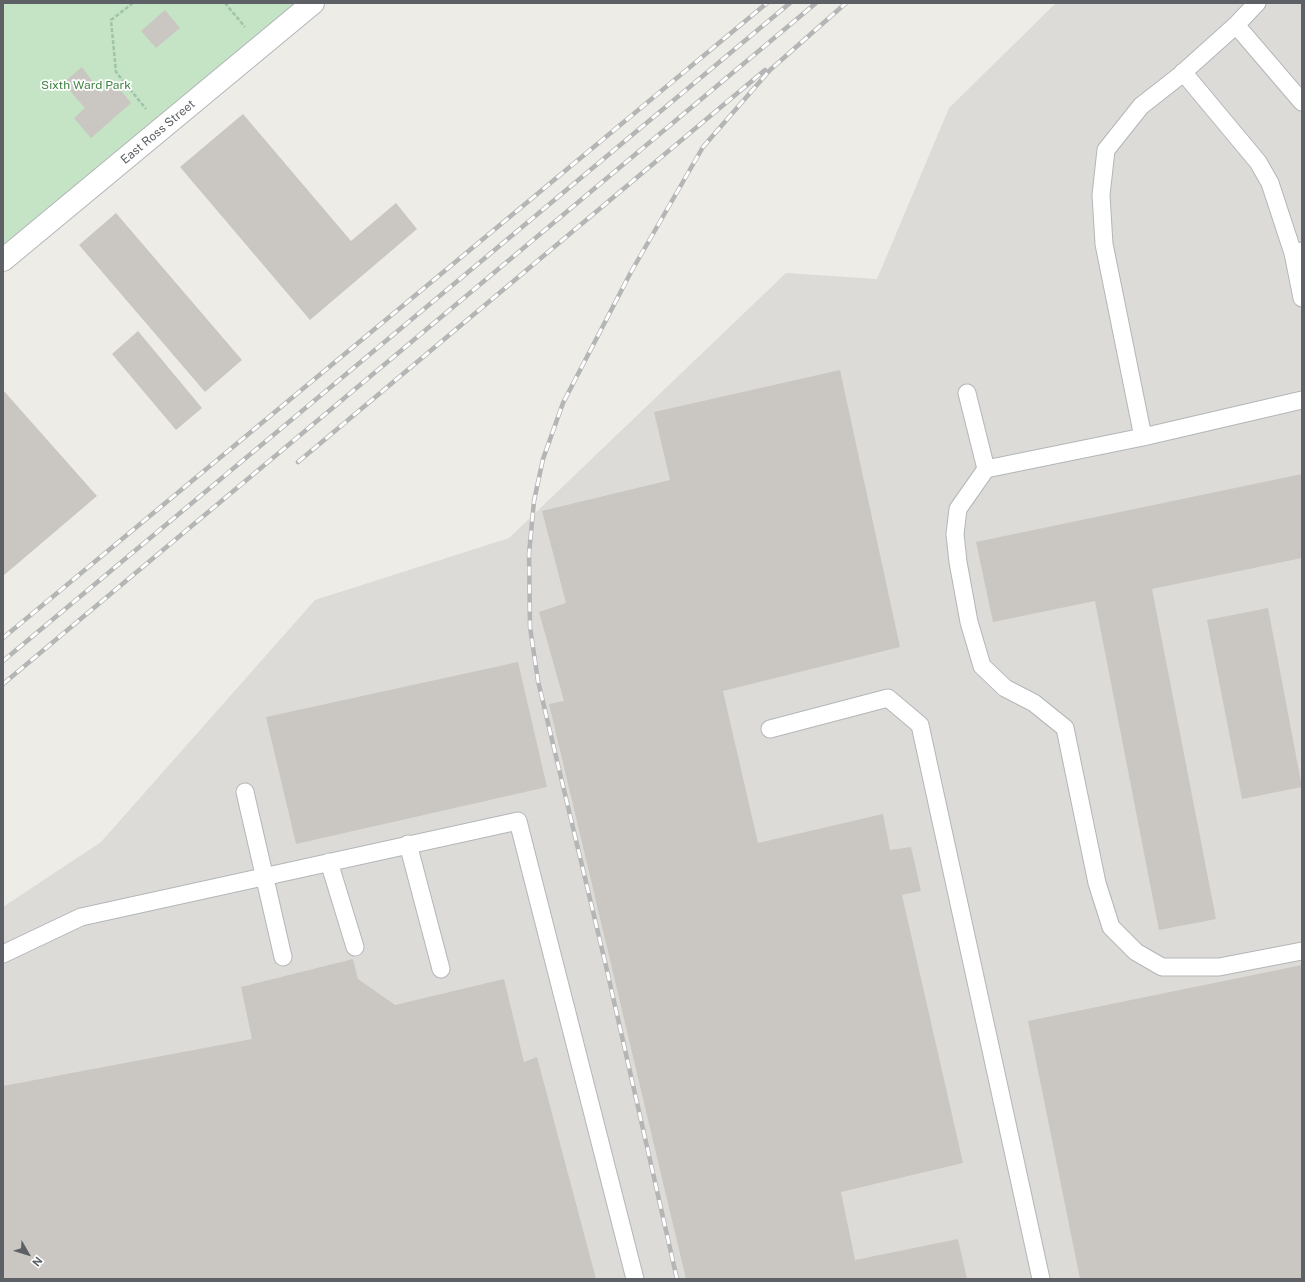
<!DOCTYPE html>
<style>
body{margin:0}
#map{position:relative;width:1305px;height:1282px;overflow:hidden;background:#eeece6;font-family:"Public Sans",sans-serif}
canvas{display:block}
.frame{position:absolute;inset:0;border:4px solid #5d6165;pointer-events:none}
.north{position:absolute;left:8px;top:1234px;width:40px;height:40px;-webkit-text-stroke:3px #fff;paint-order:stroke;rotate:129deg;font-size:11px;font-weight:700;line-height:16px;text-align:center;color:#5d6165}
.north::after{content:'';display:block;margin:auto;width:14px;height:18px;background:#5d6165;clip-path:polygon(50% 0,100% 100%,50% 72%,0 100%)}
</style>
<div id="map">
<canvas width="1305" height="1282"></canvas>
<div class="frame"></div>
<div class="north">N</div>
</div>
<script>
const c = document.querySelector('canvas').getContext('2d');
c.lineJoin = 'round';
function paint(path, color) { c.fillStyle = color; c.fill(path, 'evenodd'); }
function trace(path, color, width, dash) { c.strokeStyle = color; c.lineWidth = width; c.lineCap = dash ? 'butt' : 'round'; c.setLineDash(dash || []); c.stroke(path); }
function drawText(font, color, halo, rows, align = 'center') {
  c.font = font + ' "Public Sans",sans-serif'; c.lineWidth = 3.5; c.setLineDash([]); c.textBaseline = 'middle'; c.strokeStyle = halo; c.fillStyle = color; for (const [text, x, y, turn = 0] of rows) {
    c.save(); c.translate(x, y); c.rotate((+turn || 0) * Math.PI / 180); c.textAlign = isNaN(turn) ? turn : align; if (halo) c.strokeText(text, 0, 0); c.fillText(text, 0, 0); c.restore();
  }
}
const industrial = new Path2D(`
 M1056,3H1302V1279H3V907L101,842L315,600L509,538L786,273L877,279L949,108Z`);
const green = new Path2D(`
 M3,3H313L3,260Z`);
const building = new Path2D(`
 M165,10L180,28L156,48L141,31Z
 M82,67L101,93L114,82L131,103L91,138L74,118L85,108L63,83Z
 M243,114L351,241L396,203L417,229L310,320L180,167Z
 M116,213L242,360L205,392L79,245Z
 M138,331L202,408L176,430L112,354Z
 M840,370L900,647L723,691L758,843L883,814L890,850L911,847L921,891L902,895L963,1163L841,1192L855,1260L958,1239L967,1279H686L549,704L564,701L539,612L566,603L542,511L670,480L654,412Z
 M3,390L97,496L3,576Z
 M1302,474V558L1152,589L1216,919L1159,930L1095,601L993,622L976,542Z
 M1268,608L1302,787L1242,799L1207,620Z
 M518,662L547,787L296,844L266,717Z
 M353,959L358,979L395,1005L504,979L524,1062L537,1057L596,1279H3V1086L252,1039L241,987Z
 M1302,965V1279H1080L1028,1021Z`);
const path = new Path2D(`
 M133,3L111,20L116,72L146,109
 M225,3L245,27`);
const lane = new Path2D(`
 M1236,25L1302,102
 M1183,72L1258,162L1270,183L1293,253
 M1302,251L1293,253L1302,298
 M967,393L986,469L958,509L955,534L958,562L969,622L982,666L1005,688L1034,703L1065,728L1097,883L1111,927L1136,952L1162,967H1219L1302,951
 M1143,437L1302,400
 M986,469L1143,437L1104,244L1101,195L1106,150L1141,106L1178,77L1236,25L1257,3
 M770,729L888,698L920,725L1041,1279
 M245,792L283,957
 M408,844L441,969
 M329,862L355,947
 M3,954L81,917L518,821L635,1279`);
const secondary = new Path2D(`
 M3,260L313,3`);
const rail = new Path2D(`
 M298,462L765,70
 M3,638L767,3
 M3,661L790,3
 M3,684L816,3
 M677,1279L606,966L538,681L530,627L529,554L534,501L543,459L563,403L631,272L703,147L770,70L846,3`);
const parkNames = [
 ["Sixth Ward Park",86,85]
];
const streetNames = [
 ["East Ross Street",158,132,-40]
];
paint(industrial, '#dddbd8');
paint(green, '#c5e3c5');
paint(building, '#cac7c2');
trace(lane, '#b3b6b9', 19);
trace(secondary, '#b2b5b9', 24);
trace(path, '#9ec4a9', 2.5, [4, 2]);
trace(lane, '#fff', 17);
trace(secondary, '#fff', 22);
trace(rail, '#b4b5b5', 4.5);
trace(rail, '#fff', 3, [9]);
drawText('12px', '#3e8340', '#fff', parkNames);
drawText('12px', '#5d6165', '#fff', streetNames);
</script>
